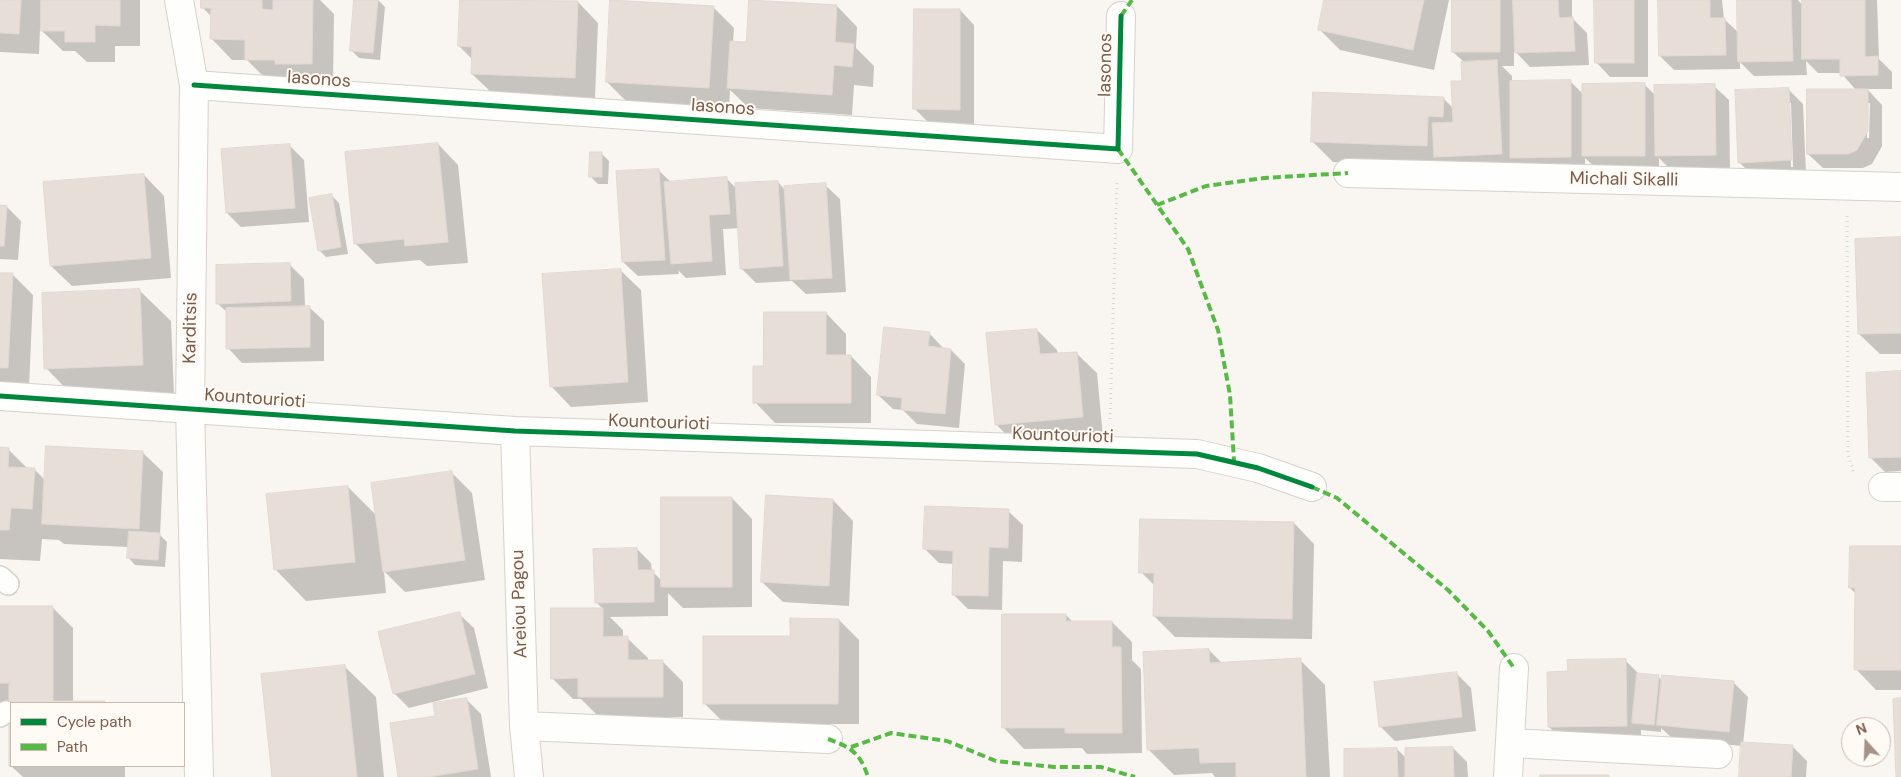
<!DOCTYPE html>
<style>
body{margin:0}
#map{position:relative;width:1901px;height:777px;overflow:hidden;background:#f9f5f0;font-family:"DM Sans",sans-serif}
canvas{display:block}
.legend{position:absolute;left:10px;top:702px;width:175px;height:65px;box-sizing:border-box;background:#fffaf3;border:1px solid #cabbb1;margin:0;padding:6px 9px;list-style:none;font-size:15px;color:#7a5c4d}
.legend li{display:flex;align-items:center;gap:10px;height:25px}
.legend b{width:25px;border:1px solid #cabbb1}
.north{position:absolute;left:1841px;top:717px;width:50px;height:50px;box-sizing:border-box;background:#fffaf3;border:1px solid #cabbb1;border-radius:50%;rotate:340deg;font-size:14px;font-weight:700;line-height:20px;text-align:center;color:#7a5c4d}
.north::after{content:'';display:block;margin:auto;width:18px;height:22px;background:#a69286;clip-path:polygon(50% 0,100% 100%,50% 72%,0 100%)}
</style>
<div id="map">
<canvas width="1901" height="777"></canvas>
<ul class="legend">
<li><b style="height:6px;background:#00873e"></b>Cycle path</li>
<li><b style="height:6px;background:#58b947"></b>Path</li>
</ul>
<div class="north">N</div>
</div>
<script>
const c = document.querySelector('canvas').getContext('2d');
c.lineJoin = 'round';
function paint(path, color) { c.fillStyle = color; c.fill(path, 'evenodd'); }
function trace(path, color, width, dash) { c.strokeStyle = color; c.lineWidth = width; c.lineCap = dash ? 'butt' : 'round'; c.setLineDash(dash || []); c.stroke(path); }
function drawText(font, color, halo, rows, align = 'center') {
  c.font = font + ' "DM Sans",sans-serif'; c.lineWidth = 4; c.setLineDash([]); c.textBaseline = 'middle'; c.strokeStyle = halo; c.fillStyle = color; for (const [text, x, y, turn = 0] of rows) {
    c.save(); c.translate(x, y); c.rotate((+turn || 0) * Math.PI / 180); c.textAlign = isNaN(turn) ? turn : align; if (halo) c.strokeText(text, 0, 0); c.fillText(text, 0, 0); c.restore();
  }
}
const shadow = new Path2D(`
 M0,0H140V46H115V62H87L75,51H63L40,29L39,54L0,52Z
 M202,0H320L334,14L333,84L267,80L247,60H232L212,39V17L202,7Z
 M356,0H378L385,7L380,60L359,58L351,50Z
 M461,0L578,2L598,23L595,98L493,94L472,74L473,60L459,46Z
 M1325,0H1449L1434,70L1340,50L1319,29Z
 M1453,0H1572V18L1587,33L1589,65L1530,67L1514,50V66H1502L1512,76V82L1570,81L1583,94L1644,84L1656,96L1714,86L1729,100L1730,169L1671,170L1659,158V170H1598L1585,158V171L1526,172L1516,162V168L1333,162L1312,141L1443,98L1454,109L1463,82L1465,63L1453,52Z
 M1595,0H1648V77H1610L1596,62Z
 M1659,0H1722L1724,19L1739,33L1738,0H1798L1803,6V0H1877L1879,59L1892,72V89H1867L1882,105V146L1872,164L1863,168H1823L1808,154L1856,90L1841,73H1818L1806,61L1807,75L1754,76L1740,62V69L1674,70L1660,56ZM1867,103H1870L1869,138H1867Z
 M837,6L857,27L856,48L874,66L873,87L854,85L852,115L749,108L730,90L729,108L627,102L607,82L713,7L734,28L733,42L748,44Z
 M960,10L974,25V124L929,123L915,109Z
 M1788,89L1803,104L1806,174L1754,177L1739,162ZM1788,103H1791L1793,167H1791Z
 M438,144L458,165L468,263L427,266L420,260L376,264L355,243Z
 M289,145L304,160L309,222L241,227L227,213Z
 M601,153L609,161L608,184H598L591,177Z
 M658,170L672,183L726,178L737,189L778,182L785,190L825,185L840,199L846,292L806,294L792,281L756,283L741,268L739,228L723,229L726,275L686,278L678,270L679,274L638,276L623,262Z
 M144,175L164,196L171,278L72,286L51,266Z
 M332,196L339,203L348,254L326,257L319,250Z
 M0,206L7,207L21,221L18,260L0,259Z
 M1901,239V354H1880L1859,334Z
 M289,264L304,279L305,307H309L324,321V361L242,363L228,348V313L217,303Z
 M620,270L641,290L648,402L571,407L551,386Z
 M0,274H12L33,295L29,388L0,387Z
 M139,290L171,321L174,396L77,400L46,368Z
 M826,313L846,334V356H851L871,377V423H775L755,402L764,367Z
 M1037,330L1057,350L1058,354L1076,353L1097,373L1103,437L1016,445L996,424Z
 M929,333L944,349L951,350L965,364L959,428L917,424L903,410L893,409L878,395Z
 M1901,373V471L1885,472L1870,457Z
 M0,448L8,449L28,469H34L45,480L142,452L163,472L160,535L167,542L165,567L135,565L128,557L129,547L64,544L59,540L42,539L40,561L0,559Z
 M452,473L472,493L485,580L405,592L384,571L386,593L306,601L275,569L348,487L377,516Z
 M732,498L752,519V607L683,608L668,593V616L610,617L623,630V638H627L648,658V661H662L683,682V717L600,718L581,699H573L552,678L603,609L596,602L637,549L651,563L652,571L662,581Z
 M833,500L853,521L849,606L783,602L762,582Z
 M1008,511L1023,525L1022,562L1003,561L1002,610L968,609L953,594L954,564L939,563L925,549Z
 M1294,523L1314,544L1312,639L1175,637L1154,616L1155,586L1141,572Z
 M1901,548V690H1876L1856,669V594L1850,588Z
 M0,607L53,608L73,628V702L106,703H11V766V703H0Z
 M459,614L474,628L488,688L409,708L394,693Z
 M1066,615L1073,622H1112L1132,642V660L1141,669L1142,753L1087,754L1082,748L1024,749L1004,728Z
 M839,620L859,640V724H725L704,703Z
 M1209,650L1223,664L1300,660L1325,685L1330,777H1215L1212,773L1174,775L1149,750Z
 M1626,661L1640,675L1658,677L1663,681L1733,682L1748,697L1743,744L1792,746L1807,761L1806,777H1740L1742,746L1673,739L1661,728V732L1641,730V740L1564,741L1549,727L1569,673Z
 M344,666L376,697L384,777H273Z
 M1456,673L1471,688L1476,731L1395,741L1380,726Z
 M467,700L481,714L491,777H399L437,717Z
 M1453,748L1467,762L1468,777H1346L1397,749L1406,758Z
 M11,766H125V777H23Z`);
const building = new Path2D(`
 M0,0H21L19,34L0,33Z
 M41,0H120V26L95,25V42H65V31H41Z
 M201,0H262V9L273,10V0H313L312,64H275V60H245V40L210,39L211,8H201Z
 M354,0H378L373,53L350,51Z
 M460,0L578,1L575,78L471,74L472,47L458,46Z
 M610,0L714,6L709,88L606,82Z
 M749,0L837,5L835,42L854,44L852,67L834,65L832,95L727,88L730,41L746,42Z
 M1324,0H1424L1413,50L1318,30Z
 M1452,0H1500V52H1452Z
 M1513,0H1558L1559,18L1573,17L1575,51L1515,53Z
 M1594,0H1634V63H1595Z
 M1658,0H1710V18H1725L1726,55L1659,56Z
 M1737,0H1791L1793,61L1738,62Z
 M1802,0H1865V57L1878,56V75L1840,76V59H1802Z
 M914,9H960V110L913,109Z
 M1497,60L1502,154L1434,157L1432,123L1453,122L1451,81H1462L1461,62Z
 M1571,80V157L1510,158V81Z
 M1645,83V156H1582V84Z
 M1715,84L1716,155L1655,156L1654,85Z
 M1789,88L1792,160L1738,163L1735,90Z
 M1807,89H1868V131L1857,150L1848,154H1807Z
 M1313,92L1444,97L1443,117L1428,116L1427,146L1311,142Z
 M438,143L448,242L405,246L404,239L354,244L345,152Z
 M290,144L295,208L226,213L221,149Z
 M590,152H602V177H589Z
 M659,169L665,260L622,262L616,171Z
 M144,174L151,258L50,266L43,182Z
 M727,177L730,214L709,215L712,261L671,264L664,182Z
 M778,181L783,266L740,269L735,183Z
 M826,183L832,278L790,280L784,186Z
 M332,194L341,247L318,251L309,198Z
 M0,205L7,206L4,246H0Z
 M1901,237V333L1858,334L1855,239Z
 M290,263L291,301L216,304V265Z
 M621,269L628,382L550,387L542,274Z
 M0,273H13L8,368H0Z
 M140,289L143,365L44,369L42,293Z
 M310,306V347L226,349V308Z
 M764,312H826V355H851V403H753V366H763Z
 M884,327L930,332L928,346L951,349L945,414L901,410L902,398L877,395Z
 M1037,329L1040,354L1077,352L1083,417L995,425L986,333Z
 M1901,371V457L1869,458L1866,373Z
 M46,446L143,451L139,529L42,524Z
 M0,447L9,448L8,467L35,468L32,509L11,508L9,530H0Z
 M452,471L465,560L383,572L371,483Z
 M348,486L355,562L274,570L266,494Z
 M766,495L833,499L829,586L761,582Z
 M661,497H732V587H661Z
 M925,506L1009,509L1008,548L989,547L988,596L952,595L953,551L923,549Z
 M1140,519L1294,522L1292,619L1153,616L1154,573H1139Z
 M129,531L160,533L158,560L127,558Z
 M1850,546H1901V670H1854L1855,588H1849Z
 M637,548L638,570H654V602L595,603L593,549Z
 M0,606H53V701H105V703H11V766H9V683H0Z
 M551,608H603V637L628,636V660H663V697H578V678L551,679Z
 M460,612L475,674L393,694L378,632Z
 M1002,614H1066V621H1112V647H1121L1122,733H1065V728H1002Z
 M790,618L839,619L838,704H703V636H790Z
 M1209,649L1210,663L1301,658L1306,777H1236V762L1200,763L1199,748L1147,750L1143,652Z
 M1626,659L1627,726L1548,727L1547,672L1568,671L1567,660Z
 M345,665L357,777H272L261,674Z
 M1457,672L1462,717L1379,727L1374,682Z
 M1637,673L1659,675L1654,725L1632,723Z
 M1662,675L1734,681L1729,732L1657,725Z
 M467,698L478,769L428,777H398L390,723L435,716L433,703Z
 M1901,698V777H1896L1893,699Z
 M1741,742L1793,745L1791,777H1739Z
 M1453,747L1454,777H1405V748Z
 M1397,748L1398,777H1344V749Z
 M1540,775H1609V777H1540Z`);
const path = new Path2D(`
 M1847,216L1848,454L1854,474
 M1110,419L1117,180`);
const service = new Path2D(`
 M0,577L8,584
 M0,716L6,712`);
const minor = new Path2D(`
 M179,0L194,85L190,408L199,777
 M194,85L1118,149L1121,16
 M1348,173L1901,187
 M0,396L515,431L1197,454L1258,468L1312,487
 M515,431L524,726L529,777
 M1883,487H1901
 M524,726L828,739
 M1511,743L1718,754
 M1508,777L1514,668`);
const quiet = new Path2D(`
 M1121,16L1132,0
 M1118,149L1188,249L1218,330L1230,395L1234,461
 M1157,205L1206,186L1264,178L1348,173
 M1312,487L1337,498L1448,590L1488,631L1514,668
 M828,739C850,747 860,752 868,777
 M851,747L891,733L947,741L996,761L1054,767H1101L1135,777`);
const cycleway = new Path2D(`
 M194,85L1118,149L1121,16
 M0,396L515,431L1197,454L1258,468L1312,487`);
const streetNames = [
 ["Iasonos",1106,65,-89],
 ["Iasonos",319,80,4],
 ["Iasonos",723,108,4],
 ["Michali Sikalli",1624,180,1],
 ["Karditsis",191,328,-89],
 ["Kountourioti",255,399,4],
 ["Kountourioti",659,423,2],
 ["Kountourioti",1063,436,2],
 ["Areiou Pagou",520,604,-92]
];
paint(shadow, '#0003');
paint(building, '#e6ded7');
trace(building, '#e2d8d2', 1);
trace(service, '#d7d1cb', 24);
trace(minor, '#d7d1cb', 30);
trace(path, '#dcd5d0', 3, [1, 4]);
trace(service, '#fefefd', 21);
trace(minor, '#fefefd', 28);
trace(quiet, '#58b947', 4, [8, 4]);
trace(cycleway, '#00873e', 5);
drawText('18px', '#7a5c4d', '#fffaf3', streetNames);
</script>
